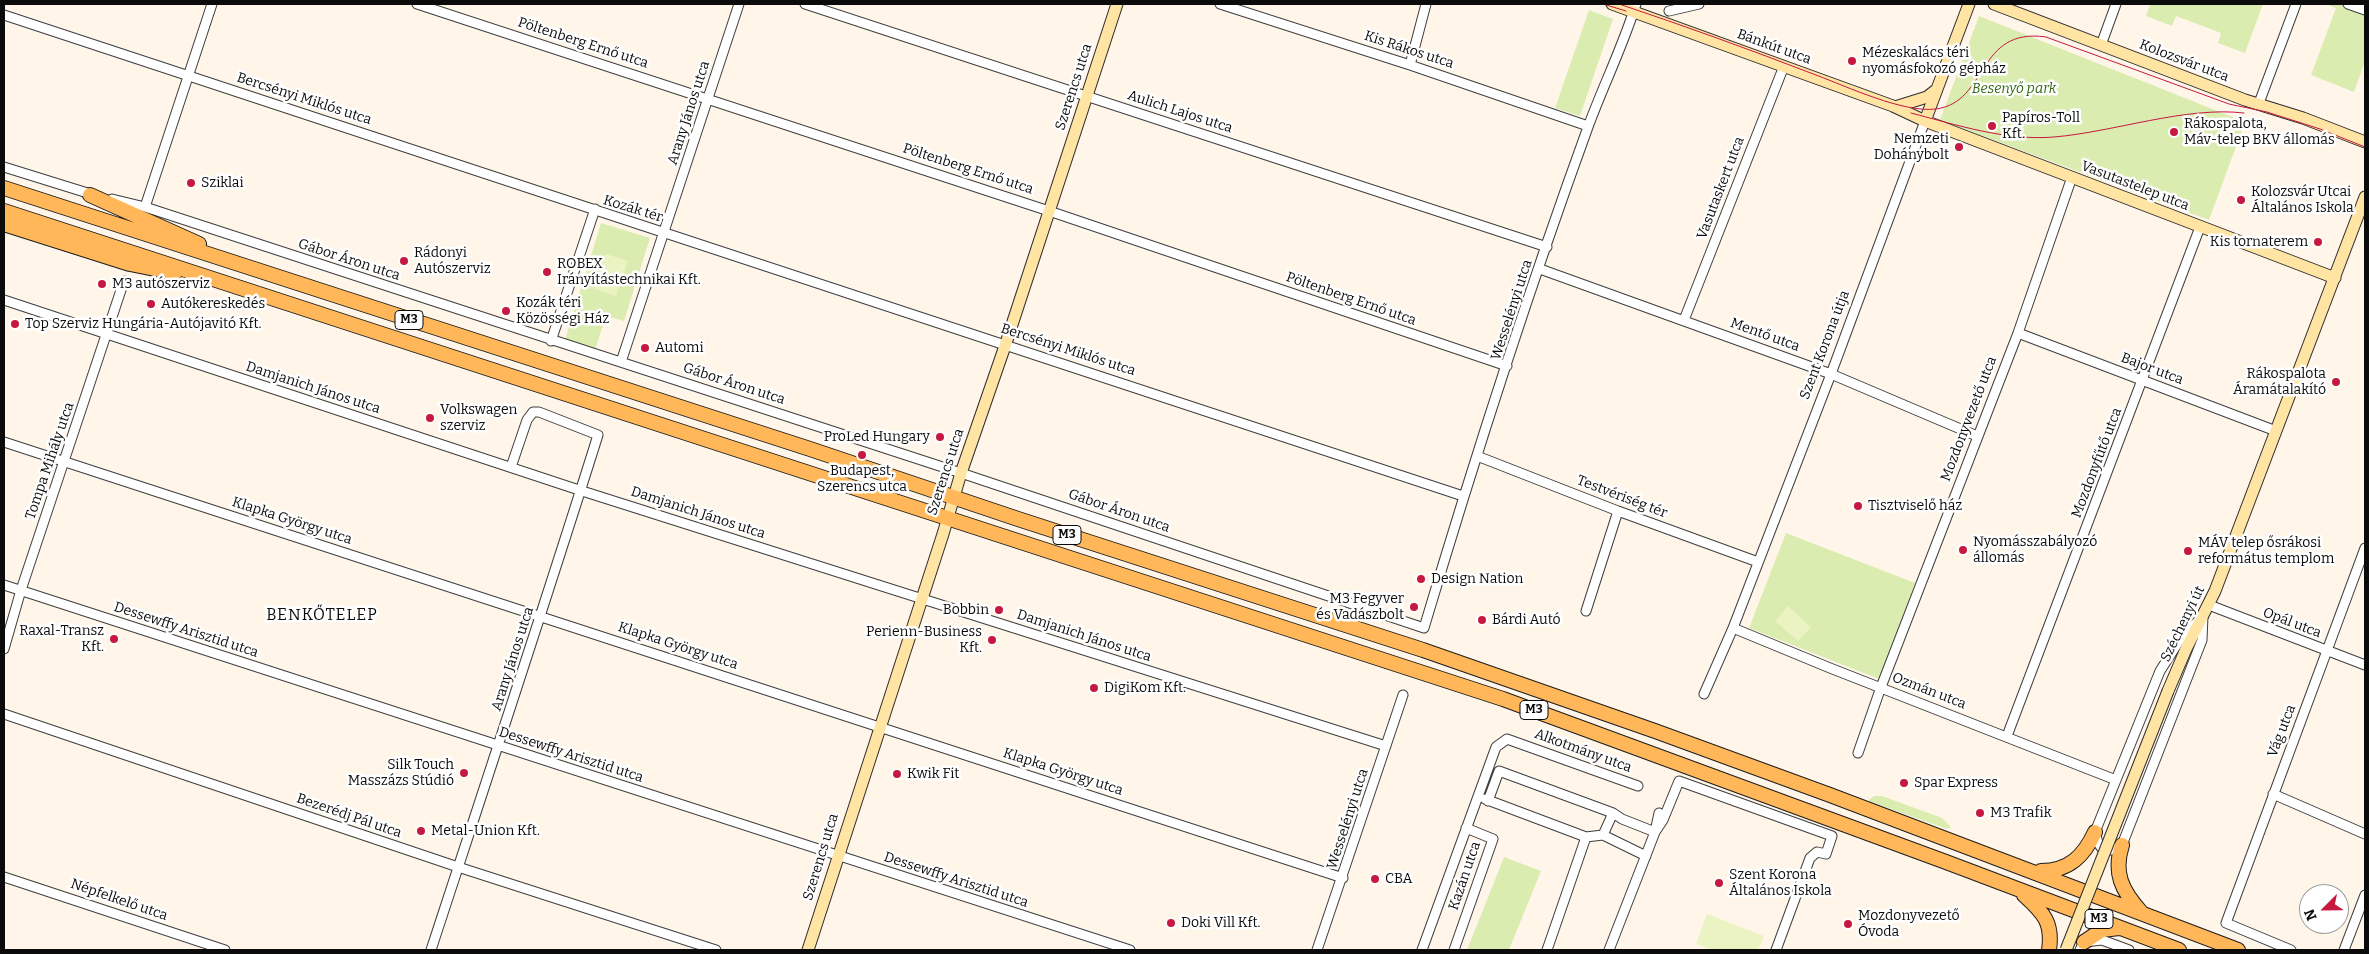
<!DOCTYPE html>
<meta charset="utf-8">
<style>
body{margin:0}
#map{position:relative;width:2369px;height:954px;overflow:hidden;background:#fff6e9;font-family:Bitter,serif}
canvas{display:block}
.frame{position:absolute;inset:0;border:5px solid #0b0b0b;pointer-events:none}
.north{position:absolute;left:2299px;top:884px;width:50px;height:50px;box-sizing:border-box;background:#fff;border:1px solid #9d9d9d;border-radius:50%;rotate:247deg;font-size:14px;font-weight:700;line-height:20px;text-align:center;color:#0b0b0b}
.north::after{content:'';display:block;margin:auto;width:18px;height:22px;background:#c61841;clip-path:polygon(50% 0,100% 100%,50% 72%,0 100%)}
</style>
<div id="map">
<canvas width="2369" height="954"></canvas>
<div class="frame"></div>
<div class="north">N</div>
</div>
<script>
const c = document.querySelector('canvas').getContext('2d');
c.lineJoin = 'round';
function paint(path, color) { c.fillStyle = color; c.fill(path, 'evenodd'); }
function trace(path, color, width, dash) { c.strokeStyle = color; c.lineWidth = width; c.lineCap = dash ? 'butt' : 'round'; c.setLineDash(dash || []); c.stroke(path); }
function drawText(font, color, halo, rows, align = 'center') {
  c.font = font + ' Bitter,serif'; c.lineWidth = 5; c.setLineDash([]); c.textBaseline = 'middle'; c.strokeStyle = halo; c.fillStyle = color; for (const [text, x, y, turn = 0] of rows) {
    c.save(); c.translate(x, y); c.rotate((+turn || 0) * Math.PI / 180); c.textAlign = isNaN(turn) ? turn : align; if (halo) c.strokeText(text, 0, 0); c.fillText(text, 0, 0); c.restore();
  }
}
const green = new Path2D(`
 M2150,4H2263L2245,53L2218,43L2221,33L2176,16L2172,26L2146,16Z
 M2326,4H2365V61L2354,92L2311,75L2336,8Z
 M1589,10L1613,19L1580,116L1555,108Z
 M1979,16L2245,122L2209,220L1940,120Z
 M601,223L650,238L624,321L606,316L595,350L565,340Z
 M1786,533L1915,583L1879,679L1749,628Z
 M1874,796H1882L1942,818L1951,827L1947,829L1868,801Z
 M1504,857L1541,871L1509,950H1467Z`);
const pitch = new Path2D(`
 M606,254L628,261L616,296L594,289Z
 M1788,606L1811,627L1798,641L1775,621Z
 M1707,914L1764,936L1758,950H1712L1696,944Z`);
const street = new Path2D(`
 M417,4L1049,211L1507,366
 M805,4L1547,247
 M1220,4L1410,65L1588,126
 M2348,4L2365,10
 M1669,11L1699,4
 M4,15L1463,496
 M2101,45L2116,4
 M1410,65L1426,4
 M2259,103L2296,4
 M4,167L94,195
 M112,199L145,207L961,473L1424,628C1474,460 1528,292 1588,127C1603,86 1623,46 1636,4
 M145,207L212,4
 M1540,269L1831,374L1977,436
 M4,300L579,490L1386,746
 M1684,320L1784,66
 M2018,333L2276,431
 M551,341L595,209
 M621,362L739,4
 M4,442L1343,878
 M1477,456L1618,511L1758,562
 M4,585L1130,950
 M2209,605L2365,665
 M1586,611L1618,511
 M2203,616L2202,640L2122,845L2112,850H2103L2098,843L2095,832L2160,671L2181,638Z
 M1733,628L1830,668L2116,780
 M4,649L21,590L124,281
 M1704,694L1733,628L1831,374L1925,121
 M4,714L458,867L716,950
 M2007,736L2200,227
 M1858,753L1881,687L2018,333L2072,177
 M2273,794L2365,834
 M1485,799L1586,837L1603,835L1646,856
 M1488,801L1499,771L1613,813L1622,819L1655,832
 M1655,832L1663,820L1679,781L1832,836L1826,854L1817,852L1810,858L1776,950
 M1603,835L1613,813
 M4,877L225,950
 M431,950C487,779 544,607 598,435L539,412H533L527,420L511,467
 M1317,950L1403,695
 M1422,950L1496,747L1507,739L1638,786
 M1454,950L1493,839L1466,828
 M1547,950L1586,837
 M1609,950L1655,832L1659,813
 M2080,950L2084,942L2102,940L2129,950
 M2291,950L2226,923L2365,548
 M2344,950L2365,895`);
const secondary = new Path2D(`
 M1612,4L1893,106L1925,121L2335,278
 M1994,4L2245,100L2303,118L2365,142
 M1895,107L1927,97L1936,90
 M1925,121L1969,4
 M2168,691L2186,649L2215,591L2365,197
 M808,950L943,534L961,473L1006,343L1117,4`);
const primary = new Path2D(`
 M4,188L810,449L1018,519L1423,650L1655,731L1830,795L2238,950
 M90,195L199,244
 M4,211L1503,699L1946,862L2179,950
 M4,224L130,264L175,273
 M2122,845C2113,873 2122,891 2141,912
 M2041,871C2069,871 2084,856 2095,832
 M2024,895C2044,913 2053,923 2049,950
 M2084,942L2102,930L2119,928`);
const tram = new Path2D(`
 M1603,4L1626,11
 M1619,4C1685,26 1751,50 1816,75C1848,87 1903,113 1936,109C1989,102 1976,27 2046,37L2229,104L2267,112L2320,129L2365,147
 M1911,113C1957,125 2006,141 2054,137C2114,132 2186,106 2244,113`);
const secondaryBridge = new Path2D(`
 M2066,950L2168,691`);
const markers = [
 [1852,61,5,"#c61841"],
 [1992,126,5,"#c61841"],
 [2174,132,5,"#c61841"],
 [1959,147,5,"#c61841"],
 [191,183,5,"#c61841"],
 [2241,200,5,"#c61841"],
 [2318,242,5,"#c61841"],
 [404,261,5,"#c61841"],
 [547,272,5,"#c61841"],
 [102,284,5,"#c61841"],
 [151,304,5,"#c61841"],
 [506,311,5,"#c61841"],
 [15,324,5,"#c61841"],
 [645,348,5,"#c61841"],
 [2336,382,5,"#c61841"],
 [430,418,5,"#c61841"],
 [940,437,5,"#c61841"],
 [862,455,5,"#c61841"],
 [1858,506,5,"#c61841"],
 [1963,550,5,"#c61841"],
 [2188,551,5,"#c61841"],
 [1421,579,5,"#c61841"],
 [1414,607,5,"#c61841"],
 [999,610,5,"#c61841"],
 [1482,620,5,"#c61841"],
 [114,639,5,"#c61841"],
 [992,640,5,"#c61841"],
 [1094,688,5,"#c61841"],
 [464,773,5,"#c61841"],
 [897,774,5,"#c61841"],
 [1904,783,5,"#c61841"],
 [1980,813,5,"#c61841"],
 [421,831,5,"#c61841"],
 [1375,879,5,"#c61841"],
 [1719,883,5,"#c61841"],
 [1171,923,5,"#c61841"],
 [1848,924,5,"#c61841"]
];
const shields = [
 [409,320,28],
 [1067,535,28],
 [1534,710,28],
 [2099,919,28]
];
const shieldNames = [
 ["M3",409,320],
 ["M3",1067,535],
 ["M3",1534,710],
 ["M3",2099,919]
];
const streetNames = [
 ["Pöltenberg Ernő utca",583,43,18],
 ["Bánkút utca",1774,47,20],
 ["Kis Rákos utca",1409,50,18],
 ["Kolozsvár utca",2184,61,21],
 ["Szerencs utca",1074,87,-72],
 ["Bercsényi Miklós utca",304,99,18],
 ["Aulich Lajos utca",1180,112,18],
 ["Arany János utca",689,113,-72],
 ["Pöltenberg Ernő utca",968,169,18],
 ["Vasutastelep utca",2135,186,21],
 ["Vasutaskert utca",1721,188,-69],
 ["Kozák tér",633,209,17],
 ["Gábor Áron utca",349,260,18],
 ["Pöltenberg Ernő utca",1351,299,19],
 ["Wesselényi utca",1512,310,-72],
 ["Mentő utca",1765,335,20],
 ["Szent Korona útja",1825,345,-69],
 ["Bercsényi Miklós utca",1068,350,18],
 ["Bajor utca",2152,369,21],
 ["Gábor Áron utca",734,384,18],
 ["Damjanich János utca",313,388,18],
 ["Mozdonyvezető utca",1969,419,-69],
 ["Tompa Mihály utca",50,461,-71],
 ["Mozdonyfűtő utca",2097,463,-69],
 ["Szerencs utca",946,472,-72],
 ["Testvériség tér",1622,497,21],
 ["Gábor Áron utca",1119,511,19],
 ["Damjanich János utca",698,513,18],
 ["Klapka György utca",292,521,18],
 ["Opál utca",2292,623,21],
 ["Széchenyi út",2183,624,-64],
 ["Dessewffy Arisztid utca",186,630,18],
 ["Damjanich János utca",1084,636,18],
 ["Klapka György utca",678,646,18],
 ["Arany János utca",513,659,-72],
 ["Ozmán utca",1929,691,21],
 ["Vág utca",2282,731,-69],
 ["Alkotmány utca",1583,751,20],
 ["Dessewffy Arisztid utca",571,755,18],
 ["Klapka György utca",1063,772,18],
 ["Bezerédj Pál utca",349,816,19],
 ["Wesselényi utca",1348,819,-72],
 ["Szerencs utca",821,857,-73],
 ["Kazán utca",1465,876,-71],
 ["Dessewffy Arisztid utca",956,880,18],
 ["Népfelkelő utca",119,900,19]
];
const poiNames = [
 ["Mézeskalács téri",1862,53],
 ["nyomásfokozó gépház",1862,69],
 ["Papíros-Toll",2002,118],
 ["Kft.",2002,134],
 ["Rákospalota,",2184,124],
 ["Máv-telep BKV állomás",2184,140],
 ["Nemzeti",1949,139,"right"],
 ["Dohánybolt",1949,155,"right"],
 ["Sziklai",201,183],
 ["Kolozsvár Utcai",2251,192],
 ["Általános Iskola",2251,208],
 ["Kis tornaterem",2308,242,"right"],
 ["Rádonyi",414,253],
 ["Autószerviz",414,269],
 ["ROBEX",557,264],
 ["Irányítástechnikai Kft.",557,280],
 ["M3 autószerviz",112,284],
 ["Kozák téri",516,303],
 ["Közösségi Ház",516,319],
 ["Autókereskedés",161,304],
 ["Top Szerviz Hungária-Autójavitó Kft.",25,324],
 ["Automi",655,348],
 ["Rákospalota",2326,374,"right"],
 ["Áramátalakító",2326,390,"right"],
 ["Volkswagen",440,410],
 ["szerviz",440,426],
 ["ProLed Hungary",930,437,"right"],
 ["Budapest,",862,471,"center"],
 ["Szerencs utca",862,487,"center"],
 ["Tisztviselő ház",1868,506],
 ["Nyomásszabályozó",1973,542],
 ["állomás",1973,558],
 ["MÁV telep ősrákosi",2198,543],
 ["református templom",2198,559],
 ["Design Nation",1431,579],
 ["M3 Fegyver",1404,599,"right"],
 ["és Vadászbolt",1404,615,"right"],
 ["Bobbin",989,610,"right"],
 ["Bárdi Autó",1492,620],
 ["Raxal-Transz",104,631,"right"],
 ["Kft.",104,647,"right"],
 ["Perienn-Business",982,632,"right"],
 ["Kft.",982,648,"right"],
 ["DigiKom Kft.",1104,688],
 ["Silk Touch",454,765,"right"],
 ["Masszázs Stúdió",454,781,"right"],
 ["Kwik Fit",907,774],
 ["Spar Express",1914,783],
 ["M3 Trafik",1990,813],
 ["Metal-Union Kft.",431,831],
 ["Szent Korona",1729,875],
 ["Általános Iskola",1729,891],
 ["CBA",1385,879],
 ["Mozdonyvezető",1858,916],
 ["Óvoda",1858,932],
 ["Doki Vill Kft.",1181,923]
];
const parkNames = [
 ["Besenyő park",2014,89]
];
const quarterNames = [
 ["BENKŐTELEP",322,616]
];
paint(green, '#dbecb0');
paint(pitch, '#ebf3c2');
trace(street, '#3e3e3e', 11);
trace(secondary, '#2d2d2d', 13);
trace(primary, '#1c1c1c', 16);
trace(street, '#fff', 9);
trace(secondary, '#ffe4a4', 11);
trace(primary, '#ffb759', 14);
trace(tram, '#c61841', 1);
trace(secondaryBridge, '#2d2d2d', 13, []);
trace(secondaryBridge, '#ffe4a4', 11);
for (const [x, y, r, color] of markers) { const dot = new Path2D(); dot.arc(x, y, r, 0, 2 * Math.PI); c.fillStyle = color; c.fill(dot); trace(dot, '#fff', 2); }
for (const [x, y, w] of shields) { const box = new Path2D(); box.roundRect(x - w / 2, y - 9.5, w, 19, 4); c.fillStyle = '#fff'; c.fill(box); trace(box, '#0b0b0b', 1); }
drawText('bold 12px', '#0b0b0b', null, shieldNames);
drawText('14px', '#0b0b0b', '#fff', streetNames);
drawText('14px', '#0b0b0b', '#fff', poiNames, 'left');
drawText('italic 14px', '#376717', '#fff', parkNames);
c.letterSpacing = '1px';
drawText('16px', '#0b0b0b', '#fff', quarterNames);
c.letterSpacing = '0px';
</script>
